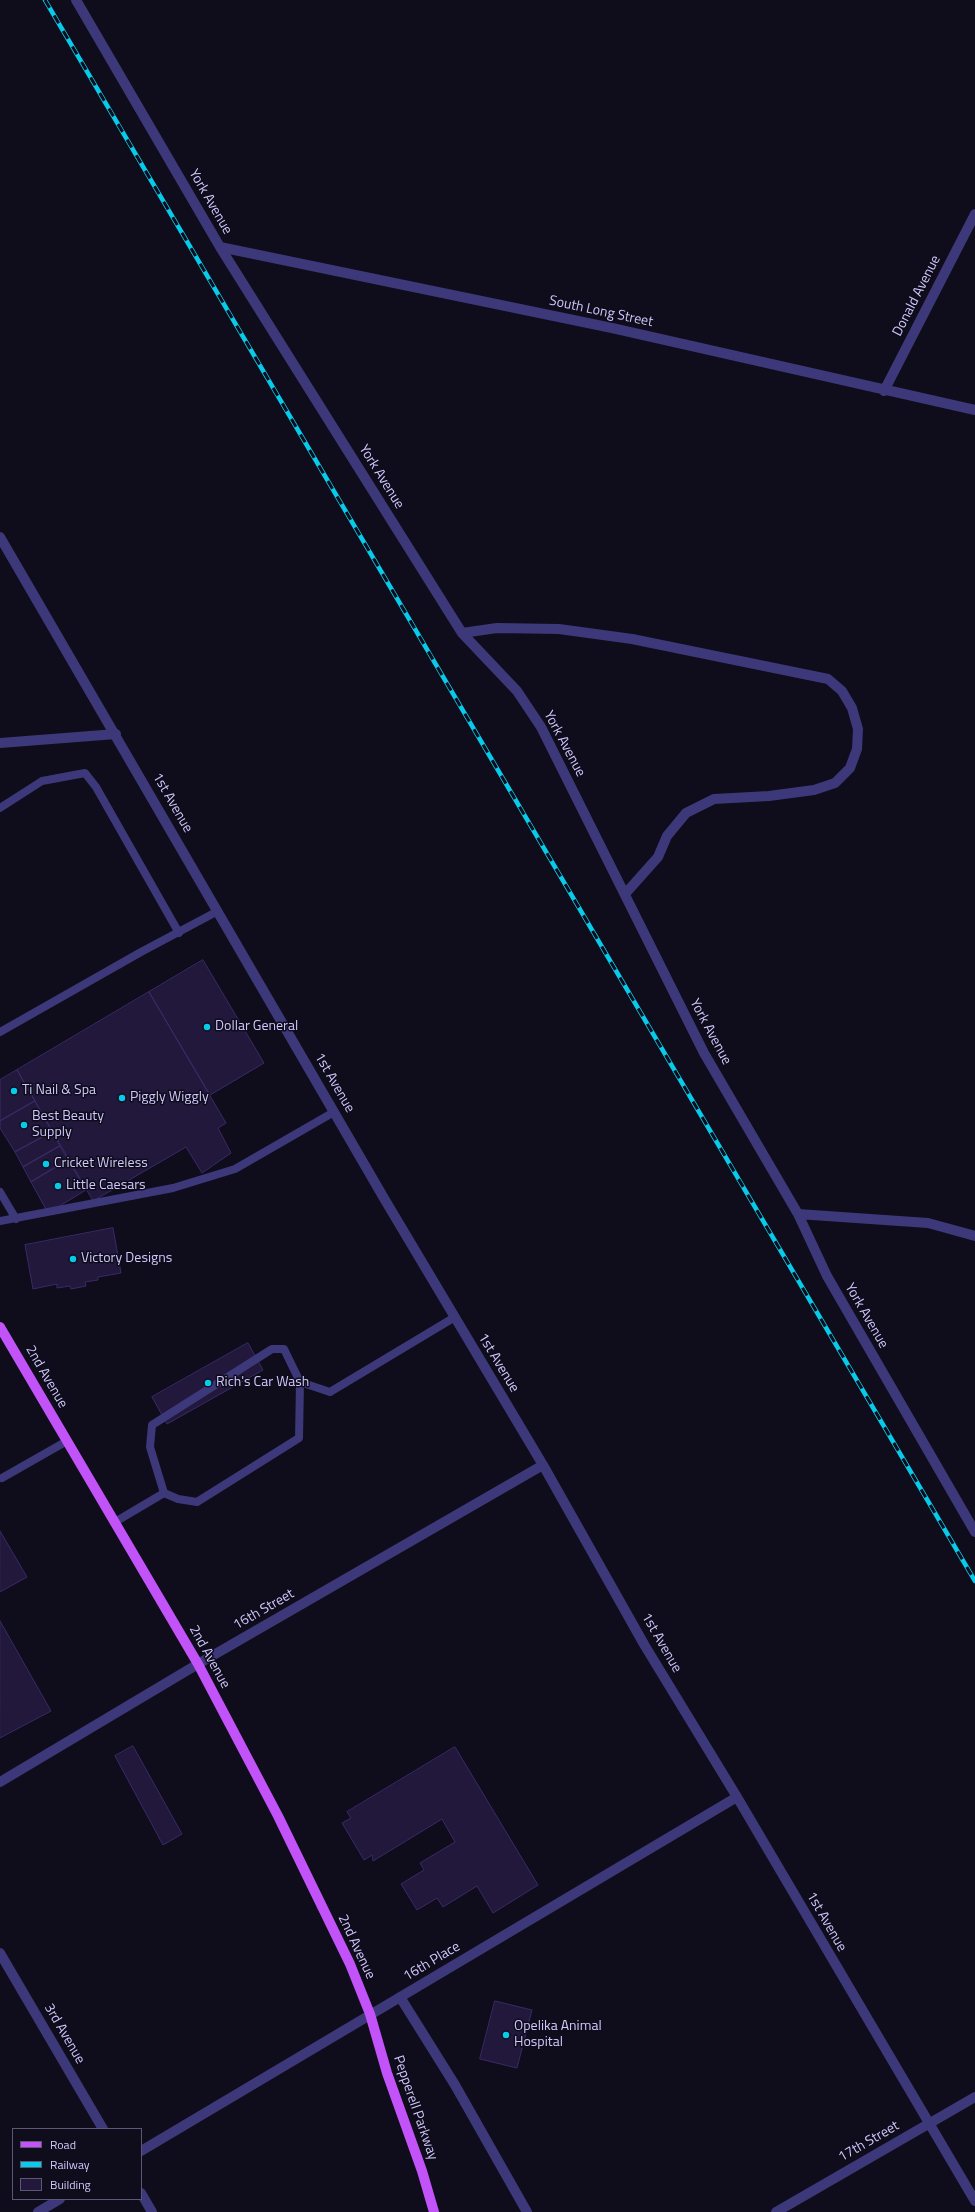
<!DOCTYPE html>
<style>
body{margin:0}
#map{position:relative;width:975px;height:2212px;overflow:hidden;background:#0f0c1b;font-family:"Titillium Web",sans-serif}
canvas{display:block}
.legend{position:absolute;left:12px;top:2128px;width:130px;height:72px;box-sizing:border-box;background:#0f0c1b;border:1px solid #5c5775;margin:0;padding:5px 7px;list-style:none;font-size:12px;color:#d0c8fd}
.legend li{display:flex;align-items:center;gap:8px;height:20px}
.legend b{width:20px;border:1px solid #5c5775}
</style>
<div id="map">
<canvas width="975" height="2212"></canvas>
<ul class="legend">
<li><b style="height:5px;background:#c153f9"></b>Road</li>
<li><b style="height:5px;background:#08cae9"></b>Railway</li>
<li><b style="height:11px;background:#21183c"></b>Building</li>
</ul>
</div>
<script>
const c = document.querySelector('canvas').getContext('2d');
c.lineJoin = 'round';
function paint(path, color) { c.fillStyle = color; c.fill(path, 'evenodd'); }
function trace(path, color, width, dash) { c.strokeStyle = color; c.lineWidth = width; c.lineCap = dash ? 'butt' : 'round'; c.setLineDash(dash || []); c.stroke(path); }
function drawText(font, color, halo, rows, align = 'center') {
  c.font = font + ' "Titillium Web",sans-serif'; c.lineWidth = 3; c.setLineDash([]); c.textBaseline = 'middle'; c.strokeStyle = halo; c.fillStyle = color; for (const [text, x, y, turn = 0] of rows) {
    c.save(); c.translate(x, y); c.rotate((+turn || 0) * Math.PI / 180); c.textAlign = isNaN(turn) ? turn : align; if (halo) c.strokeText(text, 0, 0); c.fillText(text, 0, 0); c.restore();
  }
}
const building = new Path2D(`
 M203,960L264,1063L210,1095L149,992Z
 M149,992L226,1123L218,1128L231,1153L202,1173L186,1147L93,1201L17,1070Z
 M17,1070L35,1101L0,1121V1080Z
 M35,1101L52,1132L15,1152L0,1128V1121Z
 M52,1132L60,1146L23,1167L15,1152Z
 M60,1146L68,1160L31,1182L23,1167Z
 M68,1160L86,1190L48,1213L31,1182Z
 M113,1228L121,1273L98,1277V1280L85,1282L86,1286L71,1289L70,1286L57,1288V1284L33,1289L25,1245Z
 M248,1343L263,1370L167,1424L152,1397Z
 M0,1531L27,1577L0,1592Z
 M0,1621L51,1711L0,1738Z
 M133,1746L182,1834L163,1845L115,1756Z
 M455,1747L538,1885L493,1913L477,1886L443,1907L437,1898L417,1910L401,1884L424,1870L420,1863L455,1842L442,1819L373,1861L372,1855L364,1860L342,1823L351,1818L347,1812Z
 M495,2001L532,2010L517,2068L480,2059Z`);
const service = new Path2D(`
 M0,808L42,781L85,773L96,787L179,933
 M0,1032L141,952L218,911
 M0,1192L16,1219
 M0,1221L173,1188L235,1169L334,1112
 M272,1349H284L300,1382L299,1438L197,1502L178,1499L164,1493L150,1447L152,1425Z
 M300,1382L330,1392L455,1317
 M2,1478L67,1441
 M115,1522L164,1493`);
const minor = new Path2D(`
 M76,0L220,247L462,633L517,691L541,727L704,1053L798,1214L827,1276L975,1532
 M220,247L612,328L975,410
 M884,391L975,214
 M0,537L385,1200L543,1465L645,1646L737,1797L975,2201
 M462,633L497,628L559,629L632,639L828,679L842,691L852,708L858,729L857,749L850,768L835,783L814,790L769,796L714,799L686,813L667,836L658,857L625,894
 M0,743L116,734
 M798,1214L928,1223L975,1236
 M0,1782L198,1664L543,1465
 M0,1953L103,2129
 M400,1997L455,2085L527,2212
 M141,2151L737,1797
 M141,2193L152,2212
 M38,2212L60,2199
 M776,2212L975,2097`);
const primary = new Path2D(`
 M0,1327L198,1664L278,1816L350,1964L370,2014L387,2073L422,2171L434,2212`);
const rail = new Path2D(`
 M45,0L975,1581`);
const markers = [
 [207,1027,4,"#08cae9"],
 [14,1091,4,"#08cae9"],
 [122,1098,4,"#08cae9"],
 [24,1125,4,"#08cae9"],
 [46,1164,4,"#08cae9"],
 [58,1186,4,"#08cae9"],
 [73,1259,4,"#08cae9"],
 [208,1383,4,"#08cae9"],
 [506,2035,4,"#08cae9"]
];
const streetNames = [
 ["York Avenue",210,202,60],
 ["Donald Avenue",917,296,-63],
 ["South Long Street",601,312,12],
 ["York Avenue",381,477,58],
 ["York Avenue",564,744,62],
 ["1st Avenue",172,803,60],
 ["York Avenue",710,1032,62],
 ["1st Avenue",334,1083,60],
 ["York Avenue",866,1316,60],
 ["1st Avenue",498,1363,59],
 ["2nd Avenue",46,1377,60],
 ["16th Street",264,1610,-30],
 ["1st Avenue",661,1643,60],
 ["2nd Avenue",209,1657,61],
 ["1st Avenue",826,1922,60],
 ["2nd Avenue",356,1947,65],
 ["16th Place",432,1962,-31],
 ["3rd Avenue",64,2034,60],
 ["Pepperell Parkway",415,2108,71],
 ["17th Street",869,2142,-30]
];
const poiNames = [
 ["Dollar General",215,1027],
 ["Ti Nail & Spa",22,1091],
 ["Piggly Wiggly",130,1098],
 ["Best Beauty",32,1117],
 ["Supply",32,1133],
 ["Cricket Wireless",54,1164],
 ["Little Caesars",66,1186],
 ["Victory Designs",81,1259],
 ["Rich's Car Wash",216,1383],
 ["Opelika Animal",514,2027],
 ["Hospital",514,2043]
];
paint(building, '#21183c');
trace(building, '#392b67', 1);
trace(service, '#3d3879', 8);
trace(minor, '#3d3879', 10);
trace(primary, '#c153f9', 10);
trace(rail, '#08cae9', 4.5);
trace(rail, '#0f0c1b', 3, [9]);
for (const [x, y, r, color] of markers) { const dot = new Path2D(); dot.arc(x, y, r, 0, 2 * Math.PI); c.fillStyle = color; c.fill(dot); trace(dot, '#0f0c1b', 1.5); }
drawText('14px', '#d0c8fd', '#0f0c1b', streetNames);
drawText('14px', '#d0c8fd', '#0f0c1b', poiNames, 'left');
</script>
